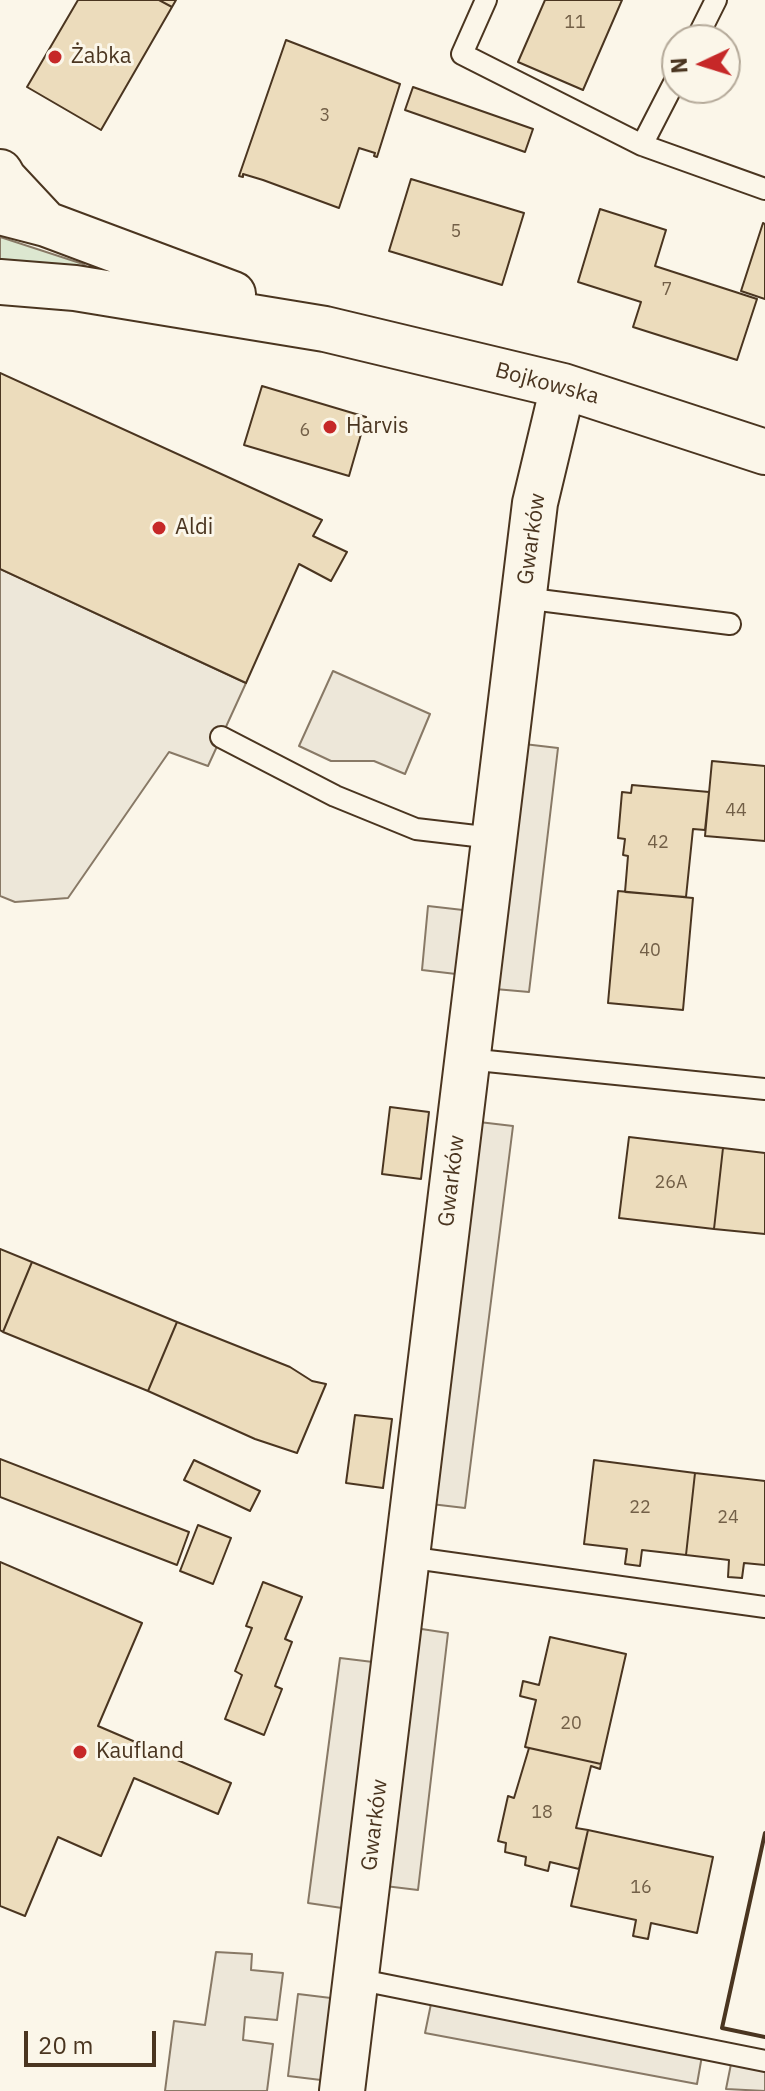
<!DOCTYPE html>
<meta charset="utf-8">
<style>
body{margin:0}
#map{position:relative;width:765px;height:2091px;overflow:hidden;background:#fbf6e9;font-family:"IBM Plex Sans",sans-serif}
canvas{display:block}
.north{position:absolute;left:661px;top:24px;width:80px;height:80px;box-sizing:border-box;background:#fbf6e9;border:2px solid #b4a999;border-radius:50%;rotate:266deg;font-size:22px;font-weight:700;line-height:32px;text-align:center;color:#4a3520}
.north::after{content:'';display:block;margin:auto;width:28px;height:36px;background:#c62828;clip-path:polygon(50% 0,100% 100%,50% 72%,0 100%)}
.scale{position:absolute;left:24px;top:2031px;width:132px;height:36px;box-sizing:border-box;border:4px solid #4a3520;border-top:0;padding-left:10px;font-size:24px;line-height:28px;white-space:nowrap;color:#4a3520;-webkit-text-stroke:6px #fbf6e9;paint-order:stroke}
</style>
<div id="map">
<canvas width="765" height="2091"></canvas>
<div class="north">N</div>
<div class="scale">20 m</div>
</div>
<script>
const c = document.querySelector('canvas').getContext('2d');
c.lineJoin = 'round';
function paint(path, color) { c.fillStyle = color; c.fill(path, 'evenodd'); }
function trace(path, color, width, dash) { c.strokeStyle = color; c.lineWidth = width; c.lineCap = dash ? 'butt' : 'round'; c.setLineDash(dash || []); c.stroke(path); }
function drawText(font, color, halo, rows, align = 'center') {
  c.font = font + ' "IBM Plex Sans",sans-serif'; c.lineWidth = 6; c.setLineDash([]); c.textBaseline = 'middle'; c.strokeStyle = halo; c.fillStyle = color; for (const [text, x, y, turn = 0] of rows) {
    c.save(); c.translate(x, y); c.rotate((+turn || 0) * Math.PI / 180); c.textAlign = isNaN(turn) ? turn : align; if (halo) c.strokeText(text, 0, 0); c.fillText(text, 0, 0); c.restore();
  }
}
const green = new Path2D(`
 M0,237L83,264L87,267L86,270L0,264Z`);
const parking = new Path2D(`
 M0,569L246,683L208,766L169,752L68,898L15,902L0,896Z
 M333,671L430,714L405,774L374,761H331L299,746Z
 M524,744L558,748L529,992L495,989Z
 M428,906L463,910L456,974L422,970Z
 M479,1122L513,1126L465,1508L431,1504Z
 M415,1628L448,1633L418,1890L385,1886Z
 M340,1658L373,1662L342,1908L308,1903Z
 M216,1952L252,1954L251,1970L283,1973L277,2020L245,2017L243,2040L273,2044L267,2091H165L174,2021L205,2025Z
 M298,1994L331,1998L321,2080L288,2076Z
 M432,1999L703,2050L697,2084L425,2033Z
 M732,2059L765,2065V2091L726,2089Z`);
const building = new Path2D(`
 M78,0H159L172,7L101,130L27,87Z
 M159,0H176L172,7Z
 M545,0H622L583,90L518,62Z
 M286,40L400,84L377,157L374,156L375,153L359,148L339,208L263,180L243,174V177L239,176Z
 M413,87L533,129L525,152L405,110Z
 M411,179L524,213L502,285L389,251Z
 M600,209L666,230L655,266L757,299L737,360L633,327L641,302L578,282Z
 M763,223L765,224V299L741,291Z
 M0,373L322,520L313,536L347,552L331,581L299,564L246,683L0,569Z
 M262,386L366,417L349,476L244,445Z
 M712,761L765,766V841L705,836Z
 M632,785L709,792L705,830L693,829L686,897L625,892L628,856L623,855L625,839L618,838L622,792L631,793Z
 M618,891L693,898L683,1010L608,1003Z
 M390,1107L429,1112L421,1179L382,1174Z
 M629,1137L723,1148L714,1229L619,1218Z
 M723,1148L765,1153V1234L714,1229Z
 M0,1249L32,1262L3,1332L0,1330Z
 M32,1262L177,1322L148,1391L3,1332Z
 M177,1322L290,1367L312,1381L326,1384L297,1453L255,1439L148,1391Z
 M355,1415L392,1419L383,1488L346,1483Z
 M0,1459L189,1532L177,1565L0,1497Z
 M194,1460L260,1491L250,1511L184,1480Z
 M594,1460L695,1473L686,1555L642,1550L640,1566L625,1564L627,1549L584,1544Z
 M695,1473L765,1481V1565L744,1563L742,1578L728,1577L729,1560L686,1555Z
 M198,1525L231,1538L213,1584L180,1571Z
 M0,1562L142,1623L98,1726L231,1783L218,1814L134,1778L101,1856L58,1837L25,1916L0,1906Z
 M263,1582L302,1597L285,1639L292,1642L275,1686L282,1689L264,1735L225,1719L242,1675L235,1671L252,1628L246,1626Z
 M550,1637L626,1654L601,1764L525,1747L536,1700L520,1696L523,1681L539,1685Z
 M529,1748L601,1764L600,1769L591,1766L576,1828L588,1830L579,1869L550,1862L548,1871L525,1865L526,1857L505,1852L506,1843L498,1841L508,1796L514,1798Z
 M588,1830L713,1857L697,1933L651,1923L648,1939L633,1936L636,1920L571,1906Z`);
const lane = new Path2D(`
 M486,0L462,54L642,145L765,189
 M696,40L716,0
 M642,145L677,77
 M523,598L730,624
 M221,737L335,796L416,829L493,838
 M467,1059L765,1089
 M407,1557L765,1607
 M356,1979L765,2061`);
const secondary = new Path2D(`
 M0,172L4,179L46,224
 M0,212L46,224L233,294
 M0,282L75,288L325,329L563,386L765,452
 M342,2091L535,503L563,386`);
const wall = new Path2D(`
 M765,1833L722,2028L765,2037`);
const markers = [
 [55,57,8,"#c62828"],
 [330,427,8,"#c62828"],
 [159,528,8,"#c62828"],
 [80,1752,8,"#c62828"]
];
const numberNames = [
 ["11",575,23],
 ["3",325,116],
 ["5",456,232],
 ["7",667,290],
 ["6",305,431],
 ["44",736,811],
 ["42",658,843],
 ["40",650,951],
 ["26A",671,1183],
 ["22",640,1508],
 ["24",728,1518],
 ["20",571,1724],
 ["18",542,1813],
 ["16",641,1888]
];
const poiNames = [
 ["Żabka",71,57],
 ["Harvis",346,427],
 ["Aldi",175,528],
 ["Kaufland",96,1752]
];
const streetNames = [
 ["Bojkowska",547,384,15],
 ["Gwarków",532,539,-82],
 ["Gwarków",452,1181,-83],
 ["Gwarków",375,1825,-83]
];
paint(green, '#dce7d0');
trace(green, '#887966', 2);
paint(parking, '#ede7d9');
trace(parking, '#887966', 2);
paint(building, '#ecdcbc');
trace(building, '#4a3520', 2);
trace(lane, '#4a3520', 24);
trace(secondary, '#4a3520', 48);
trace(lane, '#fbf6e9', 20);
trace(secondary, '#fbf6e9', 44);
trace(wall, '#4a3520', 4);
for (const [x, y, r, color] of markers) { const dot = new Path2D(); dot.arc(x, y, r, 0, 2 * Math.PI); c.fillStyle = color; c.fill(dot); trace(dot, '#fbf6e9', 3); }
drawText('18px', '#725f47', null, numberNames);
drawText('22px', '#4a3520', '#fbf6e9', poiNames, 'left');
drawText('22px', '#4a3520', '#fbf6e9', streetNames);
</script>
